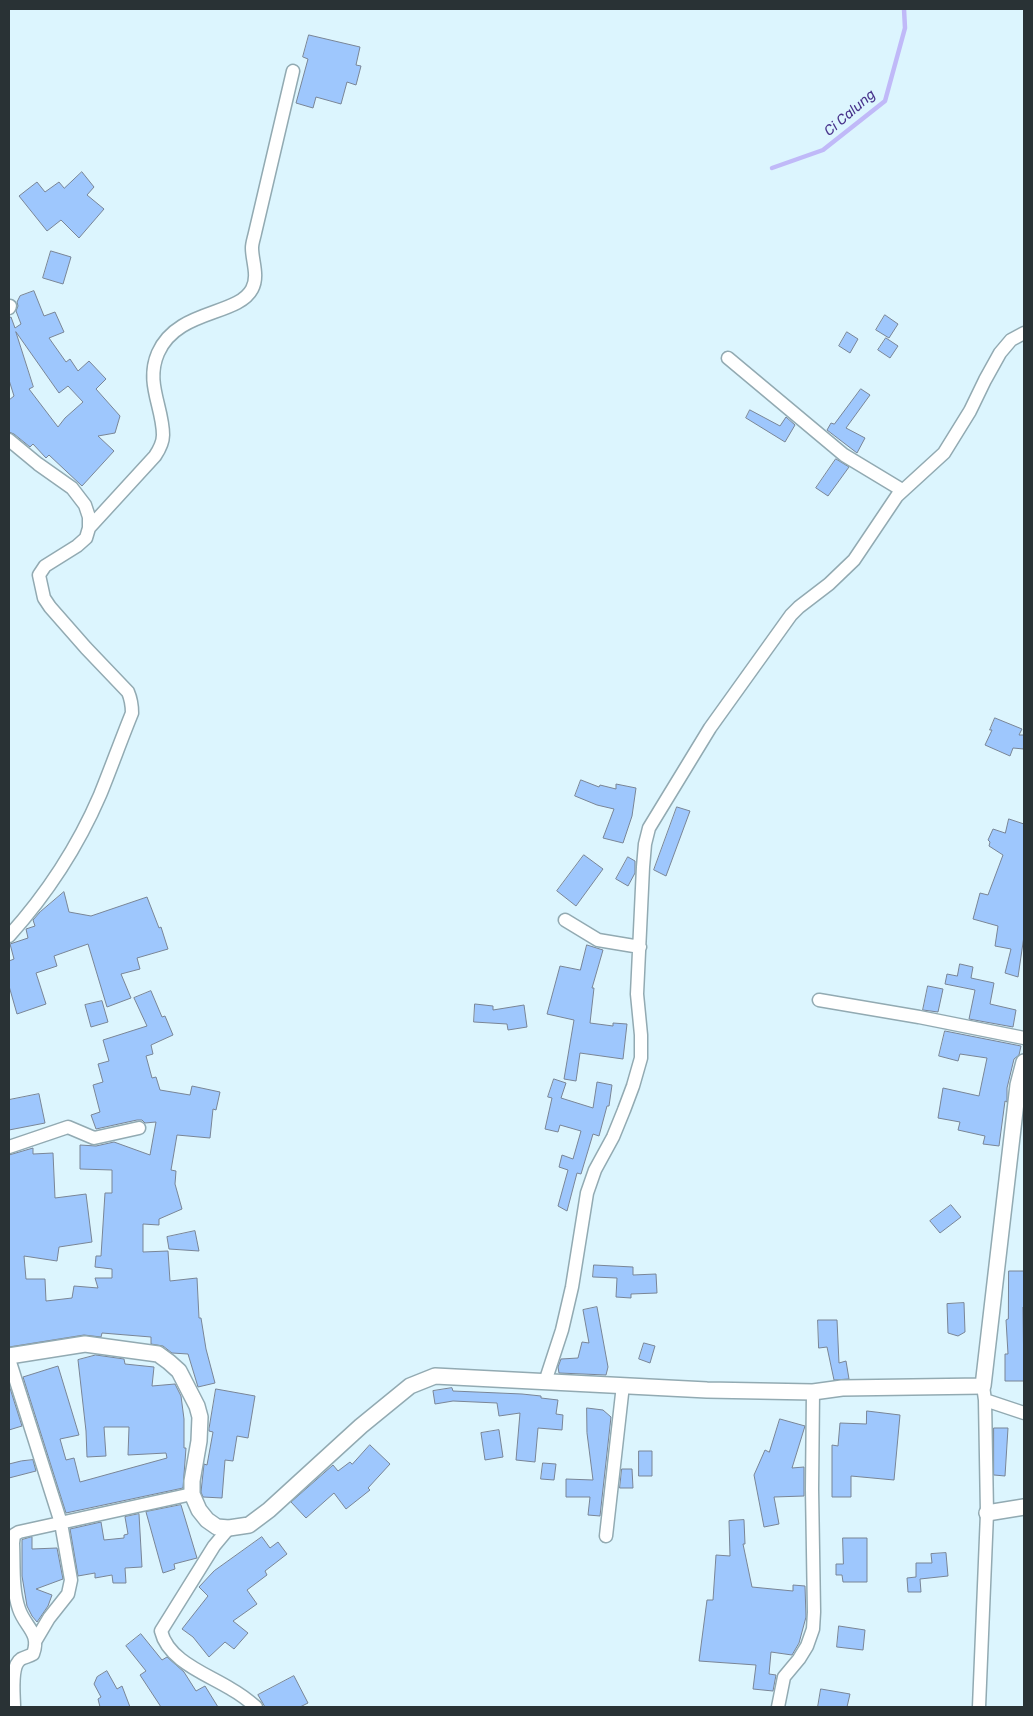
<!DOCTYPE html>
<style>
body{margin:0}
#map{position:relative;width:1033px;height:1716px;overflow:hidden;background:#dcf5fe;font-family:Rubik,sans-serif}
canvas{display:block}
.frame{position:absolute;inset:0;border:10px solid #293235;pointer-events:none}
</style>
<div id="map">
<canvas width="1033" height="1716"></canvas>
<div class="frame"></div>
</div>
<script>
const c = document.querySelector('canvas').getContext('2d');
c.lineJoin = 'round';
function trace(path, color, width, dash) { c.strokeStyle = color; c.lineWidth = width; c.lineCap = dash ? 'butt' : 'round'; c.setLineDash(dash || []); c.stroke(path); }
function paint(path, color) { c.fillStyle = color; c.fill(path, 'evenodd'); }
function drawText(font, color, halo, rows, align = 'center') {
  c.font = font + ' Rubik,sans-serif'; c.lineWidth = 4; c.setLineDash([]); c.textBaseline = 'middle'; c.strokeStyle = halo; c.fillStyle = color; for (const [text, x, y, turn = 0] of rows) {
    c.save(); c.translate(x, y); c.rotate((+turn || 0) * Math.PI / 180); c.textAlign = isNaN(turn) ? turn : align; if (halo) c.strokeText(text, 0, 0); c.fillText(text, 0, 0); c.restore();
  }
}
const stream = new Path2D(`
 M772,168L823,150L885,101L905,28L904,9`);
const building = new Path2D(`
 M309,35L360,47L356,65L361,66L356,85L347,82L341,104L316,97L313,108L296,103L308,59L303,57Z
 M82,172L94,187L87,195L104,209L79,238L61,220L47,231L19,196L37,182L45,192L59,182L64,188Z
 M51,251L71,257L63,284L43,278Z
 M34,291L44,316L55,312L64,332L49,338L66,362L70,359L78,371L89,361L106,379L96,389L120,416L115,433L98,436L114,451L82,486L49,455L46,458L33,444L30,447L14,434L9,432V400L14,396L9,380V318L11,317L15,328L21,324L16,311L18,306L17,302L20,296ZM16,332L59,393L68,386L83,402L65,418L58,427L29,389L33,387Z
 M885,315L898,324L889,338L876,330Z
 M847,332L858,339L850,353L839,346Z
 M886,338L898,346L890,358L878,350Z
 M861,389L870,395L846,428L865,438L857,453L827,430L831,423L834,424Z
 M750,410L780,426L786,417L795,425L785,442L746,418Z
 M836,459L849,467L828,496L816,488Z
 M995,718L1022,729L1019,735H1024V749L1013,748L1010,756L985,745L992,730H990Z
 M581,780L599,787L600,785L616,789V784L636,788L632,816L623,843L603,838L614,809L597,805L575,796Z
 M677,807L690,811L666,876L654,870Z
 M1009,819L1024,824V936L1018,977L1005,973L1011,949L995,946L998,926L973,919L980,893L988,895L1003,855L989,846L990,842L988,840L993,829L1005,833Z
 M584,855L603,869L576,906L557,891Z
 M628,857L635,861V873L628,886L616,879Z
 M64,892L69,912L91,916L147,897L159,928L161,927L168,949L137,958L140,969L121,974L131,998L107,1007L88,944L54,956L57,966L36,973L46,1004L17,1014L9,986V961L14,959L10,944L28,938L26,929L35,926L33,920L40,912Z
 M587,945L603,950L592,988H594L590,1023L613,1026V1023L627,1024L623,1059L580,1053L576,1081L564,1079L574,1020L547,1014L560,966L580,970Z
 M960,964L973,967L971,978L994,983L990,1004L1016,1010L1013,1027L969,1019L975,990L945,984L947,974L957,976Z
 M928,986L943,989L938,1012L923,1010Z
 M151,991L162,1017L165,1016L173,1035L151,1045L153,1054L146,1056L152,1078L156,1077L160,1090L190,1095L192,1086L220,1092L216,1110L213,1109L210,1138L177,1135L171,1170L176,1171L175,1184L182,1209L159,1219V1225L143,1224V1252L168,1251L170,1281L197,1278L199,1318H201L206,1349L215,1383L198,1387L188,1354L172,1353L163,1346L151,1344V1337L102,1333L101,1337L84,1335L9,1347V1155L33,1148V1154L53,1153L55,1198L86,1194L92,1242L59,1247L57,1261L24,1256L26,1279H45L46,1301L72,1298L74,1286L98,1288L95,1278H112V1269L95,1267L96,1256H101L105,1193H112V1170L80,1169V1145L96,1146L114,1142L150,1155L156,1122L145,1123L142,1120H137L96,1129L91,1115L100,1112L93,1085L103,1082L98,1064L109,1061L103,1040L147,1026L134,998Z
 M102,1001L108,1022L91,1027L85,1005Z
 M475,1004L493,1006V1010L524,1005L527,1027L508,1030L507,1024L474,1022Z
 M945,1031L1021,1046L1019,1055L1014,1059L1007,1088V1102L1005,1101L999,1146L983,1144L985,1136L958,1130L960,1122L938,1118L943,1088L979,1096L987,1058L960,1054L958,1061L939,1056Z
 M554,1079L566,1083L561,1098L593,1108L597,1082L612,1085L609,1106H607L599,1136L593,1134L581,1174L577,1173L567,1211L558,1206L568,1170L559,1167L562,1155L573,1159L581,1131L560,1125L558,1132L545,1129L552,1098L548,1097Z
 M39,1094L45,1123L9,1130V1100Z
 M951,1205L961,1217L940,1233L930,1221Z
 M195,1231L199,1251L169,1249L167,1237Z
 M594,1265L633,1267V1275L656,1274L657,1293L631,1294V1298L616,1297L617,1278L593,1277Z
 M1009,1271H1024V1307H1023L1024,1381H1005V1354H1008L1006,1320L1008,1319Z
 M964,1303L965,1332L958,1336L948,1333L947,1304Z
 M597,1307L608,1367L606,1375L559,1373L558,1367L561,1359L578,1358L582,1342L589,1343L583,1310Z
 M818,1320H837L839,1363L846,1361L849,1379L834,1380L827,1347L819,1348Z
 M644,1343L655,1346L650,1363L639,1359Z
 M96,1355L124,1359L125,1364L154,1367L152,1386L175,1384L181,1396L184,1419V1448H186L183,1488L66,1513L23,1377L58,1366L79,1435L60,1439L66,1460L74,1458L80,1482L167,1458L166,1453L128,1455L129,1427H104L106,1456L87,1457L86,1431L78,1360Z
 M9,1385L22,1426L9,1430Z
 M452,1388L453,1391L522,1394L541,1396V1398L558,1400L556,1414L563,1415L562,1430L538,1428L535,1462L516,1460L520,1413L499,1416L497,1403L453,1401L435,1404L433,1391Z
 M216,1389L255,1396L248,1438L237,1436L233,1461L225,1460L222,1498L203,1497L201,1492L204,1464L207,1465L213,1432L209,1431V1429Z
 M587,1408L603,1410L611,1417L600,1516L588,1515L590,1497H566V1479L593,1480L587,1433Z
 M867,1411L900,1415L894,1480L851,1476V1497H832V1445L838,1446L840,1423L866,1424Z
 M780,1419L805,1426L792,1468L804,1467V1496L774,1497L779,1524L764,1527L754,1475L765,1450L769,1452Z
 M994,1428H1008L1005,1476L994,1475Z
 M499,1430L503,1457L485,1460L481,1433Z
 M370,1445L390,1464L368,1488L370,1490L346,1509L334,1493L306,1518L291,1502L333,1465L338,1471L350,1462L352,1464Z
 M639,1451H652V1476H639Z
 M33,1460L36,1471L9,1478V1464L21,1461Z
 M543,1463L556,1464L554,1480L541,1479Z
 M622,1469H632L633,1488H620Z
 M181,1505L197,1558L174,1564L175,1569L163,1573L146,1512Z
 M139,1514L142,1567L125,1568L126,1583H113L112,1575L95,1578V1573L78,1576L70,1529L101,1522L104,1540L124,1538V1535L128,1534L125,1517Z
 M744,1520L745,1544H743L752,1587L793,1591V1585L805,1586L806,1617L799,1643L792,1655L771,1652L769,1674L776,1675L773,1691L753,1689L756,1665L699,1661L707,1600H713L716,1555L730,1556L729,1521Z
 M32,1537V1549L57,1548L63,1579L36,1589L52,1595L48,1606L37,1622L32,1616L27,1606L22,1576V1540Z
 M262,1537L270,1548L278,1542L287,1554L265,1571L267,1575L247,1590L257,1604L233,1621L248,1633L234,1649L225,1642L209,1657L193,1637L182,1629L208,1596L199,1587L214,1571Z
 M843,1538H867V1582H843L842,1575H836V1564H843Z
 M946,1553L948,1576L920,1579L921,1592H908L907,1578L916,1577V1563H932L931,1554Z
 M839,1626L865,1630L863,1650L837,1647Z
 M141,1634L162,1660L167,1657L184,1672L196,1691L205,1686L218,1707H161L140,1675L146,1671L126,1646Z
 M107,1671L117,1689L122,1686L130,1707H100L98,1699L101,1697L94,1684L97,1677Z
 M294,1676L308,1703L300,1707H265L258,1695Z
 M821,1689L850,1694L847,1707H818Z`);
const minor = new Path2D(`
 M9,308L10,306
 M728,358L844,455L902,490
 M9,440L38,464L72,488L85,505L89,517V528L86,538L77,546L45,566L39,575L44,598L50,607L86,648L128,692C131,699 132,705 132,713C121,740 111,768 100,795C78,846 46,895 9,936
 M89,528L155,456C159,450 163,443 163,435C163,407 145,383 158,353C177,309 238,316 252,289C259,276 252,261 252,248C252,243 254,238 255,233L293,71
 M565,920L598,940L640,947
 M819,1000L919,1017L1024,1038
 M9,1147L68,1127L94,1138L139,1128
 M9,1359L61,1523L71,1580L68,1594L49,1618L36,1640
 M545,1382L562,1330L572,1287L587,1193L595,1170L613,1137L624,1110L633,1086L641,1058V1035L637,994L643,867L645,844L649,828L710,728L791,615L799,607L829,584L854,560L897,496L944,453L970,411L985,380L1000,353L1011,340L1024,333
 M985,1400L1024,1413
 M229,1528L214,1546L161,1631C168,1661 207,1674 231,1689C240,1694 249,1701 256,1707
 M606,1536L623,1385
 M14,1707C14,1695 10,1666 21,1659C25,1657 30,1656 33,1654C41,1633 25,1627 19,1609C12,1589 14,1564 13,1543L14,1535L19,1532L192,1494
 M778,1707L784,1677L799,1659L807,1646L813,1629L814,1612L812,1489L813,1392
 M979,1707L987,1513L985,1400L983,1386`);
const tertiary = new Path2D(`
 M9,1356L85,1344L158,1354L169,1362L179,1371L197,1406L200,1417L199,1441L192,1481V1494L199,1510L207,1520L217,1527L229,1528L249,1525L269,1510L361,1426L410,1386L435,1376L707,1390L813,1392L842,1388L983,1386L1018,1085L1024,1062
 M987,1513L1024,1507`);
const waterNames = [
 ["Ci Calung",850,113,-41]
];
trace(stream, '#c0b9f8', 4.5);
paint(building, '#9ec7fd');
trace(building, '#798596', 1);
trace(minor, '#92aab2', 15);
trace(tertiary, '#92aab2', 18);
trace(minor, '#fff', 12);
trace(tertiary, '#fff', 15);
drawText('italic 14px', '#49348c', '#dcf5fe', waterNames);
</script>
